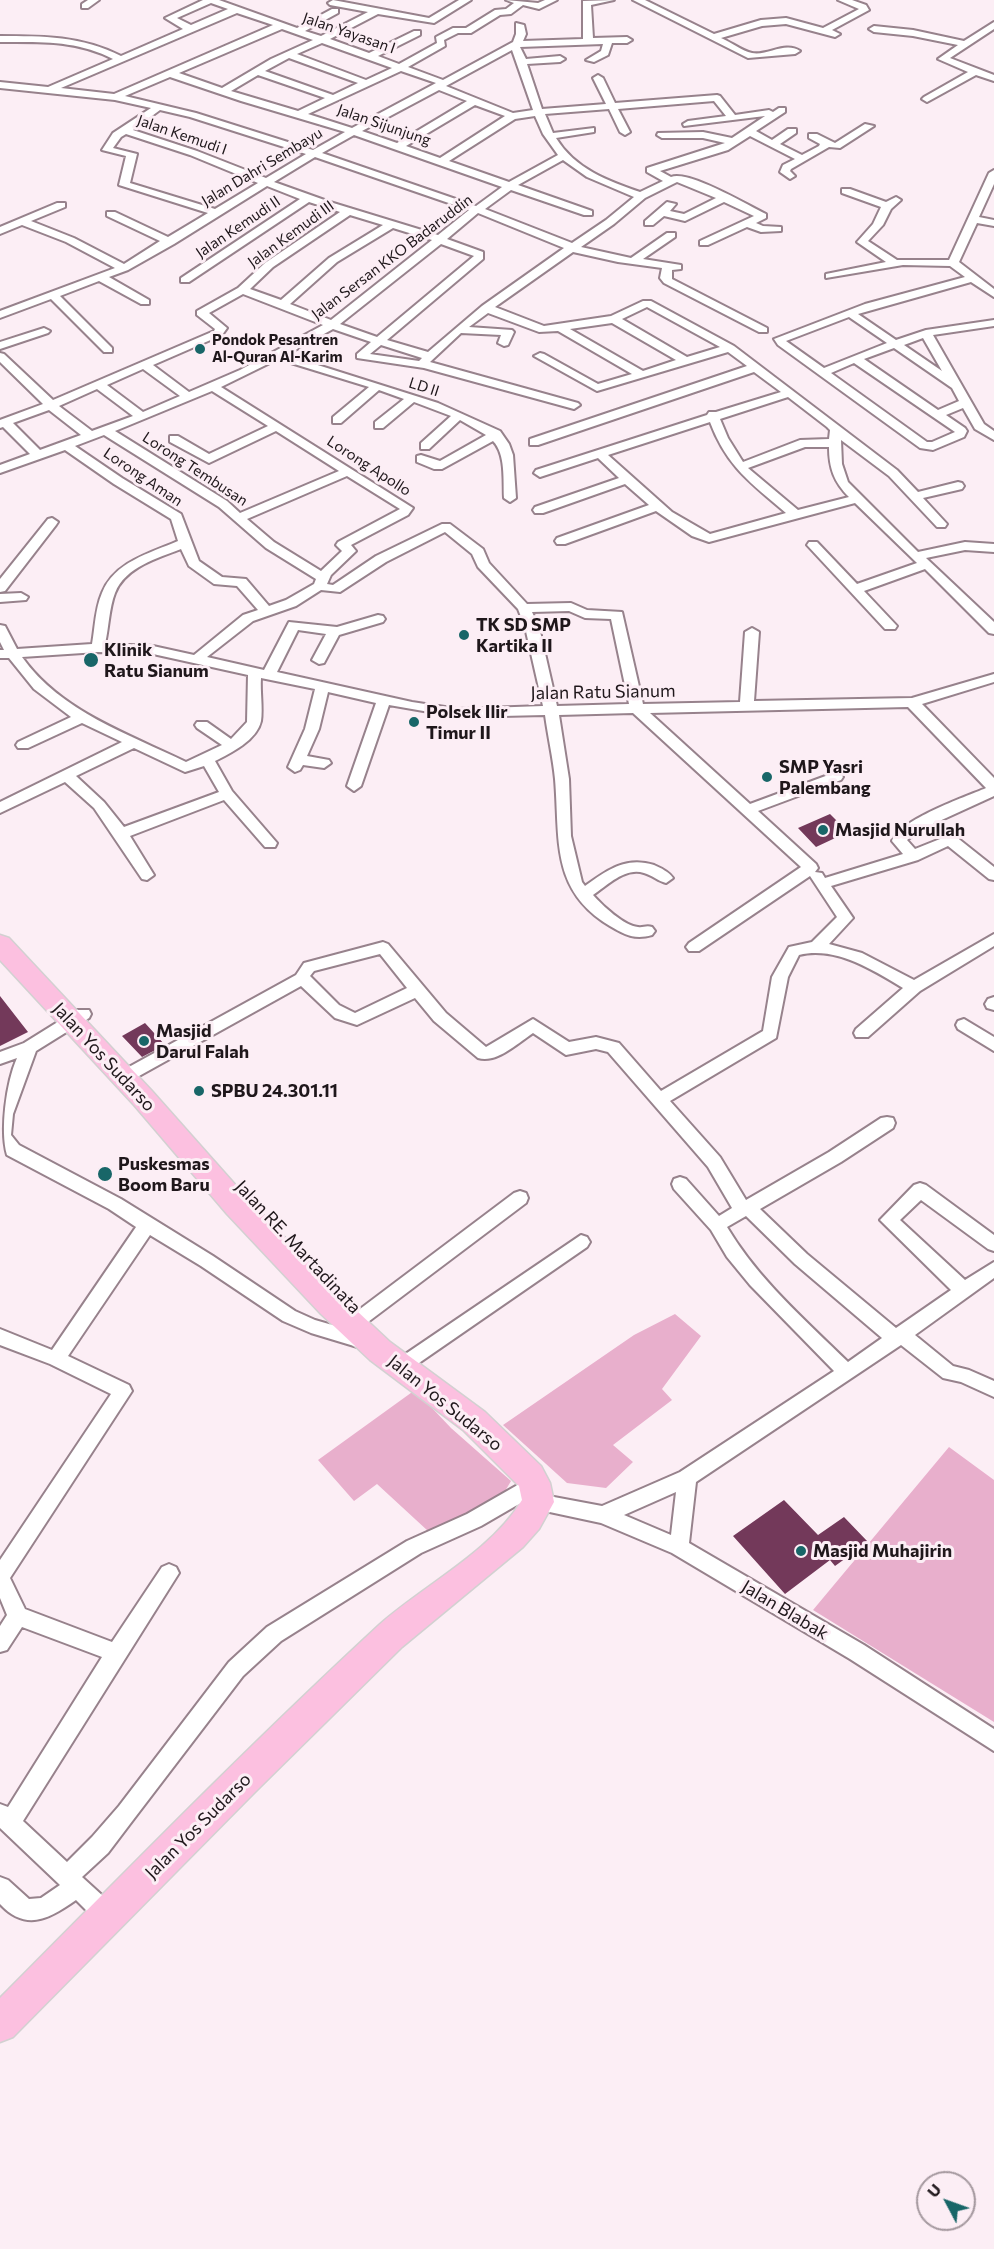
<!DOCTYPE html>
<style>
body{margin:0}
#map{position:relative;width:994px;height:2249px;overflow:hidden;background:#fceef5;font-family:Commissioner,sans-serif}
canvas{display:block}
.north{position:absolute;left:916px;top:2171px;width:60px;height:60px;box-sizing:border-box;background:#fceef5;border:2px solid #a4989e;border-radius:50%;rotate:311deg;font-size:16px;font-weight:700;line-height:24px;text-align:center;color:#1f171b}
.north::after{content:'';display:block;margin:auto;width:21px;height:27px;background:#186668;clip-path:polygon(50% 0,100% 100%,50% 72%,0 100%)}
</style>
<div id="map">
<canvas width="994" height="2249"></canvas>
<div class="north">U</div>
</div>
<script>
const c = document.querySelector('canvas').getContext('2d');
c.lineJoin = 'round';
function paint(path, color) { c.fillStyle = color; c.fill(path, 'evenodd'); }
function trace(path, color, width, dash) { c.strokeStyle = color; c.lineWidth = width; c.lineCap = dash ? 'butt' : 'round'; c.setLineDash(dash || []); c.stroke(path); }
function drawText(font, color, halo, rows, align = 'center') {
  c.font = font + ' Commissioner,sans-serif'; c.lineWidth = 6; c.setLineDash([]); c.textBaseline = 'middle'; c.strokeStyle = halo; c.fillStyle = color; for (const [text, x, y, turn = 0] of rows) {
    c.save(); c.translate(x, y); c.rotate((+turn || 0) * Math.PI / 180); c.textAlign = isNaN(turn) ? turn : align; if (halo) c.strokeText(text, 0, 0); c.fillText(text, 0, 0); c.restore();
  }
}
const green = new Path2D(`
 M675,1314L701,1336L662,1389L672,1400L613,1445L633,1462L606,1488L567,1483L503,1425L634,1335Z
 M415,1390L451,1428L511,1481L501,1498L460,1523L428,1531L377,1484L354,1501L318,1460Z
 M949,1447L994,1480V1722L813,1610Z`);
const building = new Path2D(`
 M830,814L848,832L816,847L798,828Z
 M0,996L28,1032L0,1046Z
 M145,1023L165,1045L142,1057L122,1036Z
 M784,1500L818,1535L844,1517L868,1542L835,1566L830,1560L785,1594L733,1536Z`);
const minor = new Path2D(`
 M88,0H99L88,8H82V4Z
 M203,0H219L297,28L332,9H338V13L305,31L321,36L368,12L330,5L328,3L333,0L429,18L459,0H471L434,23L378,14L330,39L369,53L414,31H420V35L378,56L399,64L437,43L436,37L453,28H466L495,10L506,9L514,3L506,0L538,3L545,0H557L539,9L523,5L511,14L500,15L471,33H458L444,40L445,46L408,67L443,80L513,42L516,34V23L524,25L526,34L523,41L583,39V1L614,0L591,5L593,38L627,37L632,40L627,43H612L608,55L594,62L586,60L601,51L603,44L520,47L526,59L560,56L565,59L560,62L527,64L542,109L606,104L593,78L598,75L603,78L615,103L717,95L720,96L735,115L769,110L773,112L779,108H785V112L756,131L772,140L788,129H796V133L780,144L802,155L819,146L820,144L809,138V134H817L835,143L865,124L874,126L840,148L829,147L791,169L790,171L795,176L790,179L780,172L783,165L795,159L750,136L728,150L660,171L671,177C689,170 747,205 766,214V218L756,223L763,226L781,227V231L761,232L747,227L708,245H700V241L754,216L724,202L685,221L664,216L653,225H645V221L667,202L676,204L670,211L684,214L716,198L677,182L645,198L614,224L581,247L631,258L667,233H675V237L643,259L681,265V269L672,270V279L767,328V332H759L664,283L660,278L662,268L618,262L573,252L495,307L544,326L611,316L643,301H651L734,346L897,470L918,492L958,482L962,483L964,486L962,489L923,498L947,524L945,527H937L889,476L841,440L842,464L848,482L918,552L965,542L994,544V552L965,550L926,558L994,622V634L989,633L925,569L864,591L897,626L895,629H885L807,545L809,542H817L857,584L917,563L855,503L709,542L692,536L656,511L565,544H557L555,541L557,538L649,505L625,484L543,513H535L533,510L535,507L619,478L598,458L540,477L534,473L536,470L707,415L709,412H716L781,392L754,372L538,445H530V439L747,366L728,352L597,391L534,356L540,353L544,354L598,384L632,374L558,331L539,332L488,313L469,327L512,330L514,332L508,345L504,346L498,343L501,335L461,333L430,362L578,403L580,405L574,409L424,368L357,358V354L371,342L333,329L286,355L438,403L500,431L509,444L513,455L516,498L510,502L504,498C503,481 506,454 493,441L442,469H434L417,462V456L421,455L440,461L486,435L460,420L429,449H421V443L451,416L414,402L383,428H375V422L404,399L379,390L341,423H333V417L369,387L278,359L221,387L413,508L408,515L351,545L356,551L331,575L327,584L333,585L376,556L442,524H450L483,549L489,563L527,604L571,603L587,610L622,612L643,704L740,702L745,632L752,628L759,632L754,701L912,698L994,674V682L922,704L994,778V796L922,829L907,840L915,849L950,835L955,836L994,867V880L989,879L948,846L918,860L831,886L853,918L829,944L862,953L914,980L994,934V946L920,991L868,1037H856L854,1033L856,1029L903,988C873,970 836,946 799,955L788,977L776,1038L670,1101L720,1157L746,1200L829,1152L881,1118L887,1117L893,1118L895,1123L893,1128L841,1162L760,1209L807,1254L896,1328L951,1290L880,1220L914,1185L920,1183L926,1185L994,1235V1251L988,1249L921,1200L900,1220L965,1280L994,1262V1278L915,1335L953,1366L969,1370L994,1381V1397L961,1382L943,1378L901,1345L696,1482L689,1543L864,1645L994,1729V1751L850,1659L672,1553L601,1523L531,1508L529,1502L531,1497L481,1526L421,1553L281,1641L243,1676L133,1820L108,1853L82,1877L115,1907L118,1915L115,1923L107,1926L99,1923L76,1900C49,1919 26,1932 0,1904V1877L8,1880L29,1899L41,1898L60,1885L0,1828V1804L8,1807L102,1657L22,1627L7,1650L0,1652V1626L7,1615L0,1598V1560L111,1394L50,1364L0,1345V1329L52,1350L136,1227L109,1209L7,1155C0,1131 6,1083 17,1058L0,1064V1052L24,1043L77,1010H89L91,1014L89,1018L36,1051L13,1114L11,1135L19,1145L121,1199L213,1256L295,1311L315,1320L370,1336L373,1341L370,1346L364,1349L311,1333L283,1321L201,1266L150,1235L68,1356L129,1385L132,1391L10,1578L25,1609L112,1642L162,1567L169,1564L176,1567L179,1573L23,1821L67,1862L92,1837L119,1806L229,1662L267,1627L407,1541L467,1514L535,1475L542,1477L544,1483L542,1489L533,1495L538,1494L602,1506L680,1472L834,1371L750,1285L727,1257L711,1230L674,1189L672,1184L674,1179L680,1177L686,1179L719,1216L732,1208L708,1167L608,1052L596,1049L566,1055L533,1033C518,1043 496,1064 478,1058L434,1021L415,998L357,1025L335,1018L301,986L130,1081L124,1083L118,1081L116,1077L118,1073L296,975L304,963L383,942L388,944L446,1013L486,1047L533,1019L569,1042L596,1037L619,1043L661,1091L763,1031L772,977L789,947L812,942L837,917L810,876L699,951H689L686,947L689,943L801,867L633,713L559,715L569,779L571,836L582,882L585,886C607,870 626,856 654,865C661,868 669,872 673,878L666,883C658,881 652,875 644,873C625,867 608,885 593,895C602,905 624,926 638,927C643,928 646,925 652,927L655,931L652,935C635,940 625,935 610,926C550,890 560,839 555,779C553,758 548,737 545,715L458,717L389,705L361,786L354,791L347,786L376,703L328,692L319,729L307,756L329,760L331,763L324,768L303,765L300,770L295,772L288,767L305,729L315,689L261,678C260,691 263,709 261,721C257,740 231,753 215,761L232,791L277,843L275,847H265L224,800L130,836L154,875L147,880L142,879L94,808L65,782L0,813V802L122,742L82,723L28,748H18L16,745L18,742L71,717L34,689L9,658H0V650H4L0,642V625L5,626L17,649L92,644C95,628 95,609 102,593C114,562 150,553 178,541L171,519L114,484L65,450L0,473V465L30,454L3,427L0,428V420L43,404L0,362V353L4,354L53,400L214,331L215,329L197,315V311L238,288L265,263L340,212L309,202L189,282H181V278L300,199L267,186L174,244L128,270L109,277L149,300V304H141L99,281L60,296L112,348V352H104L51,299L0,318V311L115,268L66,242L22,225L0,234V227L57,203H65V207L31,221L74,238L124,264L160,241L107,216V212H115L168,237L208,213L119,185L126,156L102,150L113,133L151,108L115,100L0,88V82L48,87L113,59C77,40 40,42 0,42V36C43,36 82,36 121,56L183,29L165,18ZM211,3L228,9L191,25L177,18ZM237,13L273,25L114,94L61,88ZM282,29L313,40L271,59L222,88L179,73ZM322,43L392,68L366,80L297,54ZM512,50L533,110L513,113L446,86ZM289,58L358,83L333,95L265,71ZM401,71L436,83L352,128L308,114ZM258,75L325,98L298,111L231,91ZM170,77L241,101L345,132L313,150L196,113L125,96ZM439,90L467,101L397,143L362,131ZM714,101L726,116L688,121L683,124L684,126L765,116L732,138L703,132L658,133L657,135L662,138H703L725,143L647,168V172L663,181L640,192C608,181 575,169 556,138L594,132V128L553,133L545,114L609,109L620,132L625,135L630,132L618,109ZM475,105L505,116L440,158L406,146ZM160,110L190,117L306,154L266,178L197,151L133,130ZM535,116L543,134L558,155L509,182L449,161L515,119ZM126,134L190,155L258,183L215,209L130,183L137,154L113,148L121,137ZM354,135L502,187L476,206L322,153ZM315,157L469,210L438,235L330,202L274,182ZM563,160L587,177L634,197L606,220L572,243L485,209L511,190L584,215H592V211L518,185ZM478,213L564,248L482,306L428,352L387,340L483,259V252L447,239ZM350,215L383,225L329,258L281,300L250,289L273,267ZM393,228L432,240L331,320L290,304L337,262ZM441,244L474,256L377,337L340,324ZM243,294L323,325L240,370L189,392L153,365L222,335L227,328L209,313ZM647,307L720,347L687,357L622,319ZM612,323L676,360L643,371L570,329ZM381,345L422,358L419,361L370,354ZM143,369L180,396L143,412L107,385ZM97,389L133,416L92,431L59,406ZM212,391L268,426L209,454L178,436H170V442L209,463L276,431L339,471L240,513L227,501L115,431ZM788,397L827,427L830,430L829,439L800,440L743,462L728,438L720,419ZM49,410L81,435L40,450L13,423ZM710,422C727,467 751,483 786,513L710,534L672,512L608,455ZM104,435L219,507L266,548L316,579L314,584L286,600L269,606L246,579L222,577L199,561L181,514L122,478L75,446ZM805,447H829C829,468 834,482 849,497L798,510L748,468ZM347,476L400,509L338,542L336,545L342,551L321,571L274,542L247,519ZM445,532L472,554L478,567L518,609L525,627L543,706L458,709L412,702L277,672L298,630L326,634L312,660L319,664L324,663L339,635L383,622L385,619L383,616L378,615L337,627L289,622L264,670L207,657L253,621L296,606L321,590L340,592L386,562ZM181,549L189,566L214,584L237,586L258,610L243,615L194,655L153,646L105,644C109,627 109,608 115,593C125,567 158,558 181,549ZM569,611L585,618L611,619L629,704L557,706L539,627L532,612ZM98,652L153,654L248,675L247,722L231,739L207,722H197L195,725L197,728L222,745L186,762C129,734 61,712 22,657ZM908,707L986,788C965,797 899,820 892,841L903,854L825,878L822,873L815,872L818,868L816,864L758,811L841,780L843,777L841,774H831L750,804L650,713ZM134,748L185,772L204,766L219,792L124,827L104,802L76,776ZM380,954L407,988L355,1013L339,1005L310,976L314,971ZM746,1216L795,1264L882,1338L848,1362C805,1320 758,1279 727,1227ZM676,1492L671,1535L624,1515Z
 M633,0H645L714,34L761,20L786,18L823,28L859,9L838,0H852L866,5L869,10L832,30L840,34L835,37L786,24L762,26L721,38C731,42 742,51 752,53C768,56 785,41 800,51L795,54L748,58Z
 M994,22V29L950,58L994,75V81L976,75L927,102L922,99L924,97L968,72L938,59L958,45L913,36L874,32L869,29L874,26L913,30L964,41Z
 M994,170V184L979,217L994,220V226L977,223L959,262L994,289V297L971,282L858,314L896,340L926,330L994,320V326L933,335L984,424L994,431V440L975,429L963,408L946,415L965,428L967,431L964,437L933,450L920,448L778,345L774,339L865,304L965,277L950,266L903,265L826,278V274L886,262L857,242L873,224L881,207L842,193V189H850L886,202L896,197L901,200L891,209L883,225L868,241L897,260H949L989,173ZM849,317L887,343L824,368L786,341ZM923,338L942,371L904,345ZM894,348L952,388L959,401L938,410L864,359ZM854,363L955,432L932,442H927L831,373Z
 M44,328L50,331L48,333L0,349V342Z
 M52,518L58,522L56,525L5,591L0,592V579L48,519Z
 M21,593L28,597L26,600L0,602V594Z
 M994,997V1010L987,1008L985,1004L988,999Z
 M964,1019L994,1037V1051L958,1029L956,1025L958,1021Z
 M520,1191L526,1193L528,1198L526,1203L368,1322L362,1324L356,1322L353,1317L356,1312L514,1193Z
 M581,1235L587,1237L590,1242L587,1247L416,1365L410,1368L404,1365L401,1360L404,1355Z`);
const trunk = new Path2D(`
 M0,935L9,938L152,1091L247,1198L341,1296L390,1342L485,1412L541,1466L550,1483L554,1502L539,1529L523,1547L402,1647L255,1792L13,2037L0,2042V1998C125,1872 249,1745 379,1625C424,1585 491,1552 522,1500L519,1486L463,1430L370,1360L321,1314L227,1214L134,1105L0,960Z`);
const markers = [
 [200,349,6,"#186668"],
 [464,635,6,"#186668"],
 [91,660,8,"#186668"],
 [414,722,6,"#186668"],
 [767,777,6,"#186668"],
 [823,830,6,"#186668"],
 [144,1041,6,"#186668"],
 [199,1091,6,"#186668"],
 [105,1174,8,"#186668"],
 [801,1551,6,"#186668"]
];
const farStreetnames = [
 ["Jalan Yayasan I",349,33,19],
 ["Jalan Sijunjung",384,125,19],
 ["Jalan Kemudi I",182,135,19],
 ["Jalan Dahri Sembayu",262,167,-31],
 ["Jalan Kemudi II",238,227,-34],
 ["Jalan Kemudi III",291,234,-36],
 ["Jalan Sersan KKO Badaruddin",392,257,-37],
 ["LD II",424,387,18],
 ["Lorong Apollo",369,466,33],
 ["Lorong Tembusan",195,469,33],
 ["Lorong Aman",143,477,34]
];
const farPoinames = [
 ["Pondok Pesantren",212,340],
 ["Al-Quran Al-Karim",212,357]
];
const poiNames = [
 ["TK SD SMP",476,625],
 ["Kartika II",476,646],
 ["Klinik",104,650],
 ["Ratu Sianum",104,671],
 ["Polsek Ilir",426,712],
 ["Timur II",426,733],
 ["SMP Yasri",779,767],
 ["Palembang",779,788],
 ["Masjid Nurullah",835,830],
 ["Masjid",156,1031],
 ["Darul Falah",156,1052],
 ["SPBU 24.301.11",211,1091],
 ["Puskesmas",118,1164],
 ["Boom Baru",118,1185],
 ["Masjid Muhajirin",813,1551]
];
const streetNames = [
 ["Jalan Ratu Sianum",603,692,-1],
 ["Jalan Yos Sudarso",104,1057,47],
 ["Jalan RE. Martadinata",298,1247,47],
 ["Jalan Yos Sudarso",445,1403,39],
 ["Jalan Blabak",785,1610,31],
 ["Jalan Yos Sudarso",198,1826,-45]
];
paint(green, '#e8afcc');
paint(building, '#73395a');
trace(minor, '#97828c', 4);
trace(trunk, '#d2d1d1', 3);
paint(minor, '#fff');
paint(trunk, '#fcc0e0');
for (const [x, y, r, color] of markers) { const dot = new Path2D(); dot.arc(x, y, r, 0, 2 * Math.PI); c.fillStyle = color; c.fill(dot); trace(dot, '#fceef5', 2); }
drawText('15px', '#1f171b', '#fceef5', farStreetnames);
drawText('bold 15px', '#1f171b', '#fceef5', farPoinames, 'left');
drawText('bold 18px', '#1f171b', '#fceef5', poiNames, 'left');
drawText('18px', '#1f171b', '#fceef5', streetNames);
</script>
